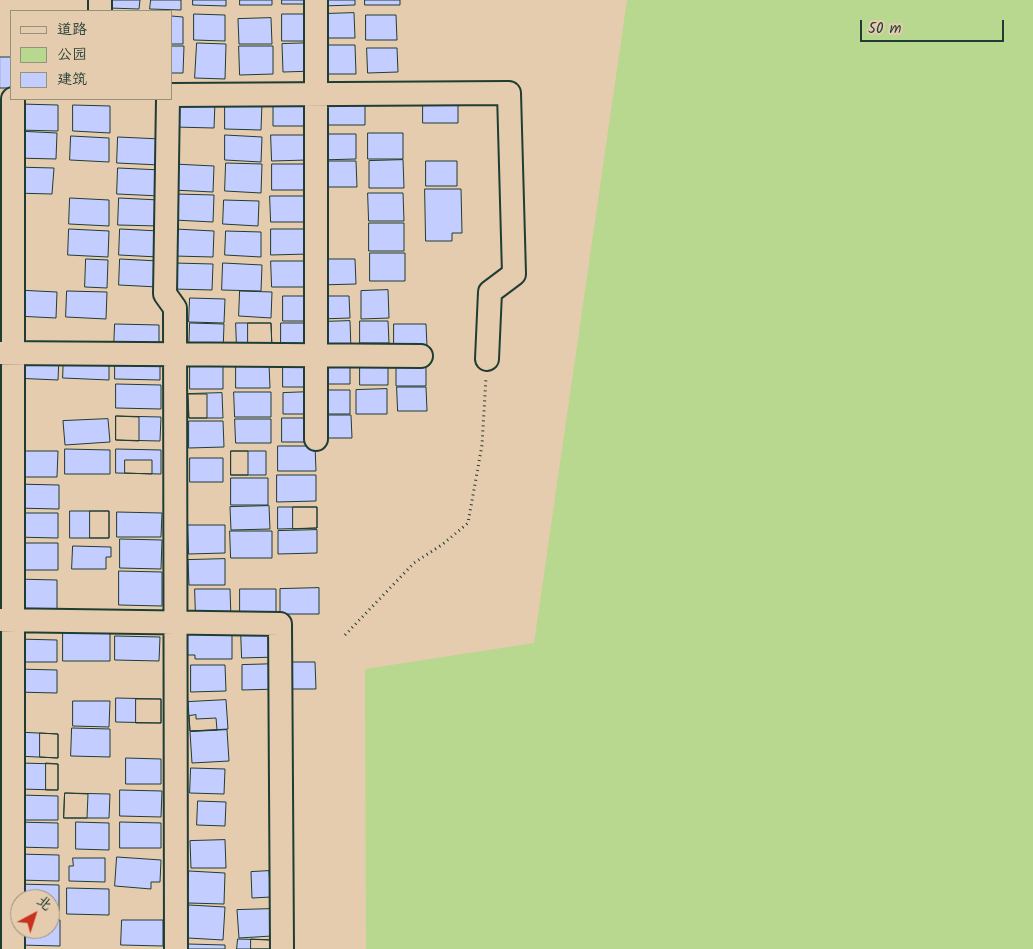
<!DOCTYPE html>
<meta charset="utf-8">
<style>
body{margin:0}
#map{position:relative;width:1033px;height:949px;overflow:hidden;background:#e6ccae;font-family:Kalam,"LXGW WenKai TC",sans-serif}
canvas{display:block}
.legend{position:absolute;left:10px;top:10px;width:162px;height:90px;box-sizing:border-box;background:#e6ccae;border:1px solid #96937d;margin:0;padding:6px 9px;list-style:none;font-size:15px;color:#1f3d34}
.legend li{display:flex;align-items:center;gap:10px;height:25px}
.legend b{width:25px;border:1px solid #96937d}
.north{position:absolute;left:10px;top:889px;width:50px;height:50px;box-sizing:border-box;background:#e6ccae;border:1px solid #96937d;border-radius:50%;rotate:40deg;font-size:14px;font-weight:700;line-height:20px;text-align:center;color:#1f3d34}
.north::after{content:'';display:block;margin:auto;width:18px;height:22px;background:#c8321e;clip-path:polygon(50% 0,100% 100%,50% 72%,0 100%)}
.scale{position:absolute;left:860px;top:20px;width:144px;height:22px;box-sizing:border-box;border:2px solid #1f3d34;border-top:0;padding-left:6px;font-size:15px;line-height:18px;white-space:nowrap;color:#1f3d34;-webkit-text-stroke:4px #e6ccae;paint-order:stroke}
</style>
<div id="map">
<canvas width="1033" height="949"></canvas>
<ul class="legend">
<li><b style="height:6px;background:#e6ccae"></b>道路</li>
<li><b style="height:14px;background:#b8d78f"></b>公园</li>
<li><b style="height:14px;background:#c4cdff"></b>建筑</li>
</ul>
<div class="north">北</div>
<div class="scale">50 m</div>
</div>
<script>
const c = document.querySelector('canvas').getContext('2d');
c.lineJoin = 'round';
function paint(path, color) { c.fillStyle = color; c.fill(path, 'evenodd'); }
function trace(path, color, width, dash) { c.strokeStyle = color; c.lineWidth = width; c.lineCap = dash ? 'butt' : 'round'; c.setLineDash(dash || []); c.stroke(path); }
const green = new Path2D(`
 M627,0H1033V949H366L365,669L534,643Z`);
const building = new Path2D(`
 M109,0H140L139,9L109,8Z
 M151,0H181V10L150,9Z
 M193,0H226V6L193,5Z
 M240,0H272V5H240Z
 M282,0H312V4H282Z
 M321,0H355V5L321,6Z
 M365,0H400V5H365Z
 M354,13L355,38H323V14Z
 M194,14L225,15V41L194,40Z
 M282,14H313L314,41H282Z
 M366,15H396L397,40H366Z
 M171,16L183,17V44H171Z
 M271,18L272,44H239L238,19Z
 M197,43L226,44L225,79L195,78Z
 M314,43L315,71L283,72L282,44Z
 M323,45H355L356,74H323Z
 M171,46H184L183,73H171Z
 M239,46H273V74L240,75Z
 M367,48H397L398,72L368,73Z
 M0,57H11V88H0Z
 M309,100L310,126H273V101Z
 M423,100H458V123H423Z
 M175,101L215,102L214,128L174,127Z
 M225,101L262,103L261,130L225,129Z
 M325,101H365V125H325Z
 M19,104L58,105V131L18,130Z
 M73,105L110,106V133L73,131Z
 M0,106H4V128L0,127Z
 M17,131L57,133L56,159L16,158Z
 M368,133H403V159H368Z
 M319,134H356V159L319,160Z
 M0,135H5L4,159H0Z
 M225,135L262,137L261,162L225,160Z
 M271,135H308V160L272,161Z
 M71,136L109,138V162L70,160Z
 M118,137L161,139L160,165L117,163Z
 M403,160L404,188H369V161Z
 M319,161H356L357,187H320Z
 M426,161H457V186H426Z
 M226,163L262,164L261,193L225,191Z
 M174,164L214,166L213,192L173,190Z
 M272,164H309V190H272Z
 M0,165H5L4,190H0Z
 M14,167L54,168L52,194L13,193Z
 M118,168L161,170L160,196L117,194Z
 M425,189H461L462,233H452V241H426Z
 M368,193H403L404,221H369Z
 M175,194L214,195L213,222L174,220Z
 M270,196H307L308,222H271Z
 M70,198L109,200V226L69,224Z
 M119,198L159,200L158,226L118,225Z
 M0,199L5,200V224H0Z
 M224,200L259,201L258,226L223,224Z
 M369,223H404V251H369Z
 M69,229L109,231L108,257L68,255Z
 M120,229L159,231L158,257L119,255Z
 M175,229L214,231L213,257L174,256Z
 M271,229H307L308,254L271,255Z
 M226,231L261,232V257L225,255Z
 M0,236H5L4,259H0Z
 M370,253H405V281H370Z
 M86,259L108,260L107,288L85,287Z
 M120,259L159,261L158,287L119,285Z
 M318,259H355L356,284L319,285Z
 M0,261H6L5,288H0Z
 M271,261H308L309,287H272Z
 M174,263L213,264L212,290L173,289Z
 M223,263L262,265L261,291L222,290Z
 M17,290L57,292L56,318L16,316Z
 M388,290L389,318L361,319V291Z
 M67,291L107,292L106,319L66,317Z
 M240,291L272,292L271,318L239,316Z
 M0,293L6,294L5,319L0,318Z
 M283,296H311V321H283Z
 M320,296H349L350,318L320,319Z
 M190,298L225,299L224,323L189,322Z
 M0,320H6L5,351H0Z
 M350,321L351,350H319V322Z
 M360,321H388L389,343H360Z
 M190,323L224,324L223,353L189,352Z
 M236,323H271L272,349H237Z
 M248,323H271L272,349H248Z
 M281,323H311V347H281Z
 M115,324L159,325V349L114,348Z
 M394,324H426L427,347H394Z
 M14,354L59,356L58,380L13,378Z
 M64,354L109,356V380L63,378Z
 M115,356H160V380L115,379Z
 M321,361H350V384H321Z
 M426,363V386H396V364Z
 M236,364H269L270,388H236Z
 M360,364H388V385H360Z
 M283,365H310V387H283Z
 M190,366H223V389H190Z
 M116,384L161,385V409L116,408Z
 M0,386H3V410H0Z
 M397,387H426L427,411H398Z
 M387,389V414H356V390Z
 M321,390H350V414H321Z
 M234,392H271V417H235Z
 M310,392L311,414H283V393Z
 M222,393L223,418H189L188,394Z
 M188,394H207V418H189Z
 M321,415H351L352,438H322Z
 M116,416L139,417V441L116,440Z
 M116,416L161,417L160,441L116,440Z
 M0,418H4V442H0Z
 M282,418H312V442H282Z
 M108,419L110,442L65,445L63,421Z
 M235,419H271V443H236Z
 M189,421H223L224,447L189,448Z
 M278,446H315L316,471H278Z
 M0,447H3V471H0Z
 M65,449L110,450V474H65Z
 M116,449L161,450V474L116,473Z
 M22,451H58L57,477H22Z
 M231,451H248V475H231Z
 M231,451H266V475H231Z
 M190,458H223V482H190Z
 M125,460H152V474L125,473Z
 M277,475H316V501L277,502Z
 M231,478H268V505H231Z
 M0,479H4V504H0Z
 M14,484L59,485V509L14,508Z
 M269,506L270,529L231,530L230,507Z
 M278,507H317V528L278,529Z
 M293,507H317V528L293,529Z
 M0,509H5V539H0Z
 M70,511H109V538H70Z
 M90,511H109V538H90Z
 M117,512L162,513L161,537H117Z
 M13,513H58V538L13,537Z
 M188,525H225V553L189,554Z
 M317,530V553L278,554V531Z
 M230,531H272V558H231Z
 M120,539L162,540L161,569L120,568Z
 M15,543H58V570H15Z
 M73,546L111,547V557H106V569H72Z
 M225,559V585H189L188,560Z
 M119,571L162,572V606L119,605Z
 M0,579H5V600H0Z
 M14,579L57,580V609L13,608Z
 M319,588V614H280V589Z
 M195,589H230L231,620H196Z
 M240,589H276V615H240Z
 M188,629H232V659H195V655H188Z
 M241,631H276L277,657L242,658Z
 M63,632L110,633V661H63Z
 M115,636L160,637L159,661L115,660Z
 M17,639L57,640V662H17Z
 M282,662H315L316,689H282Z
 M278,664V689L242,690V665Z
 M191,665H225L226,691L191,692Z
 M16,669L57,670V693L15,692Z
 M0,671H7V694H0Z
 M116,698L161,699V723L116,722Z
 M136,699H161V723H136Z
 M226,700L228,729L190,731L188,702Z
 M73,701H110L109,727L73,726Z
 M196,715V719L216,718L217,730L190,731L189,716Z
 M72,728L110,729V757L71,756Z
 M227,730L229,761L192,763L190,732Z
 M0,731H7V755L0,754Z
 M17,732L58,734V758L17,756Z
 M40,733L58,734V758L40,757Z
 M126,758L161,759V784H126Z
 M0,763L6,764V789H0Z
 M0,763L6,764V789H0Z
 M20,763L58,764V790L19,789Z
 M46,763L58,764V790H46Z
 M191,768L225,769L224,794L190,793Z
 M120,790L162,791L161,817L120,816Z
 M65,793L88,794L87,818H64Z
 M65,793L110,794L109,818H64Z
 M19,795L58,796V820H18Z
 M198,801L226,802L225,826L197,825Z
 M16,822L58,823V848L15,847Z
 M76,822L109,823V850L76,849Z
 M120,822L161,823V848H120Z
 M0,827H6L5,851L0,850Z
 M0,827H6L5,851L0,850Z
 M225,840L226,868H191L190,841Z
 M17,854L59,855V881L16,880Z
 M117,857L161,860L160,882H151V889L115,886Z
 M0,858H7L6,884H0Z
 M73,858H105V882L69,881V866H73Z
 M189,871L225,873L224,904L188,903Z
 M269,871L271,897L252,898L251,872Z
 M17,884L59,885V911H50V899H20Z
 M67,888L109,889V915L67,914Z
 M0,889H6V912H0Z
 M189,905L225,907L223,940L188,938Z
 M271,909L272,936L239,938L237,910Z
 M50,920H60V946L19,945L20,929H50Z
 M122,920H163V946L121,945Z
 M238,939L272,940V949H237Z
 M251,939L272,940V949H251Z
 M188,944L225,945V949H187Z`);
const path = new Path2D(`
 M345,635L414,563L443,544L468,523L482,445L486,377`);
const minor = new Path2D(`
 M100,11V0
 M171,95L509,93L514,274L490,292L487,359
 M13,99V949
 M168,99L165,294L175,308L176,949
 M0,353L421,356
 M316,439V0
 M0,620L280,624L282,949`);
paint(green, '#b8d78f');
paint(building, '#c4cdff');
trace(building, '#1f3d34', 1);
trace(minor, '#1f3d34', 26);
trace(path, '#1f3d34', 3, [1, 4]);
trace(minor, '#e6ccae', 22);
</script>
